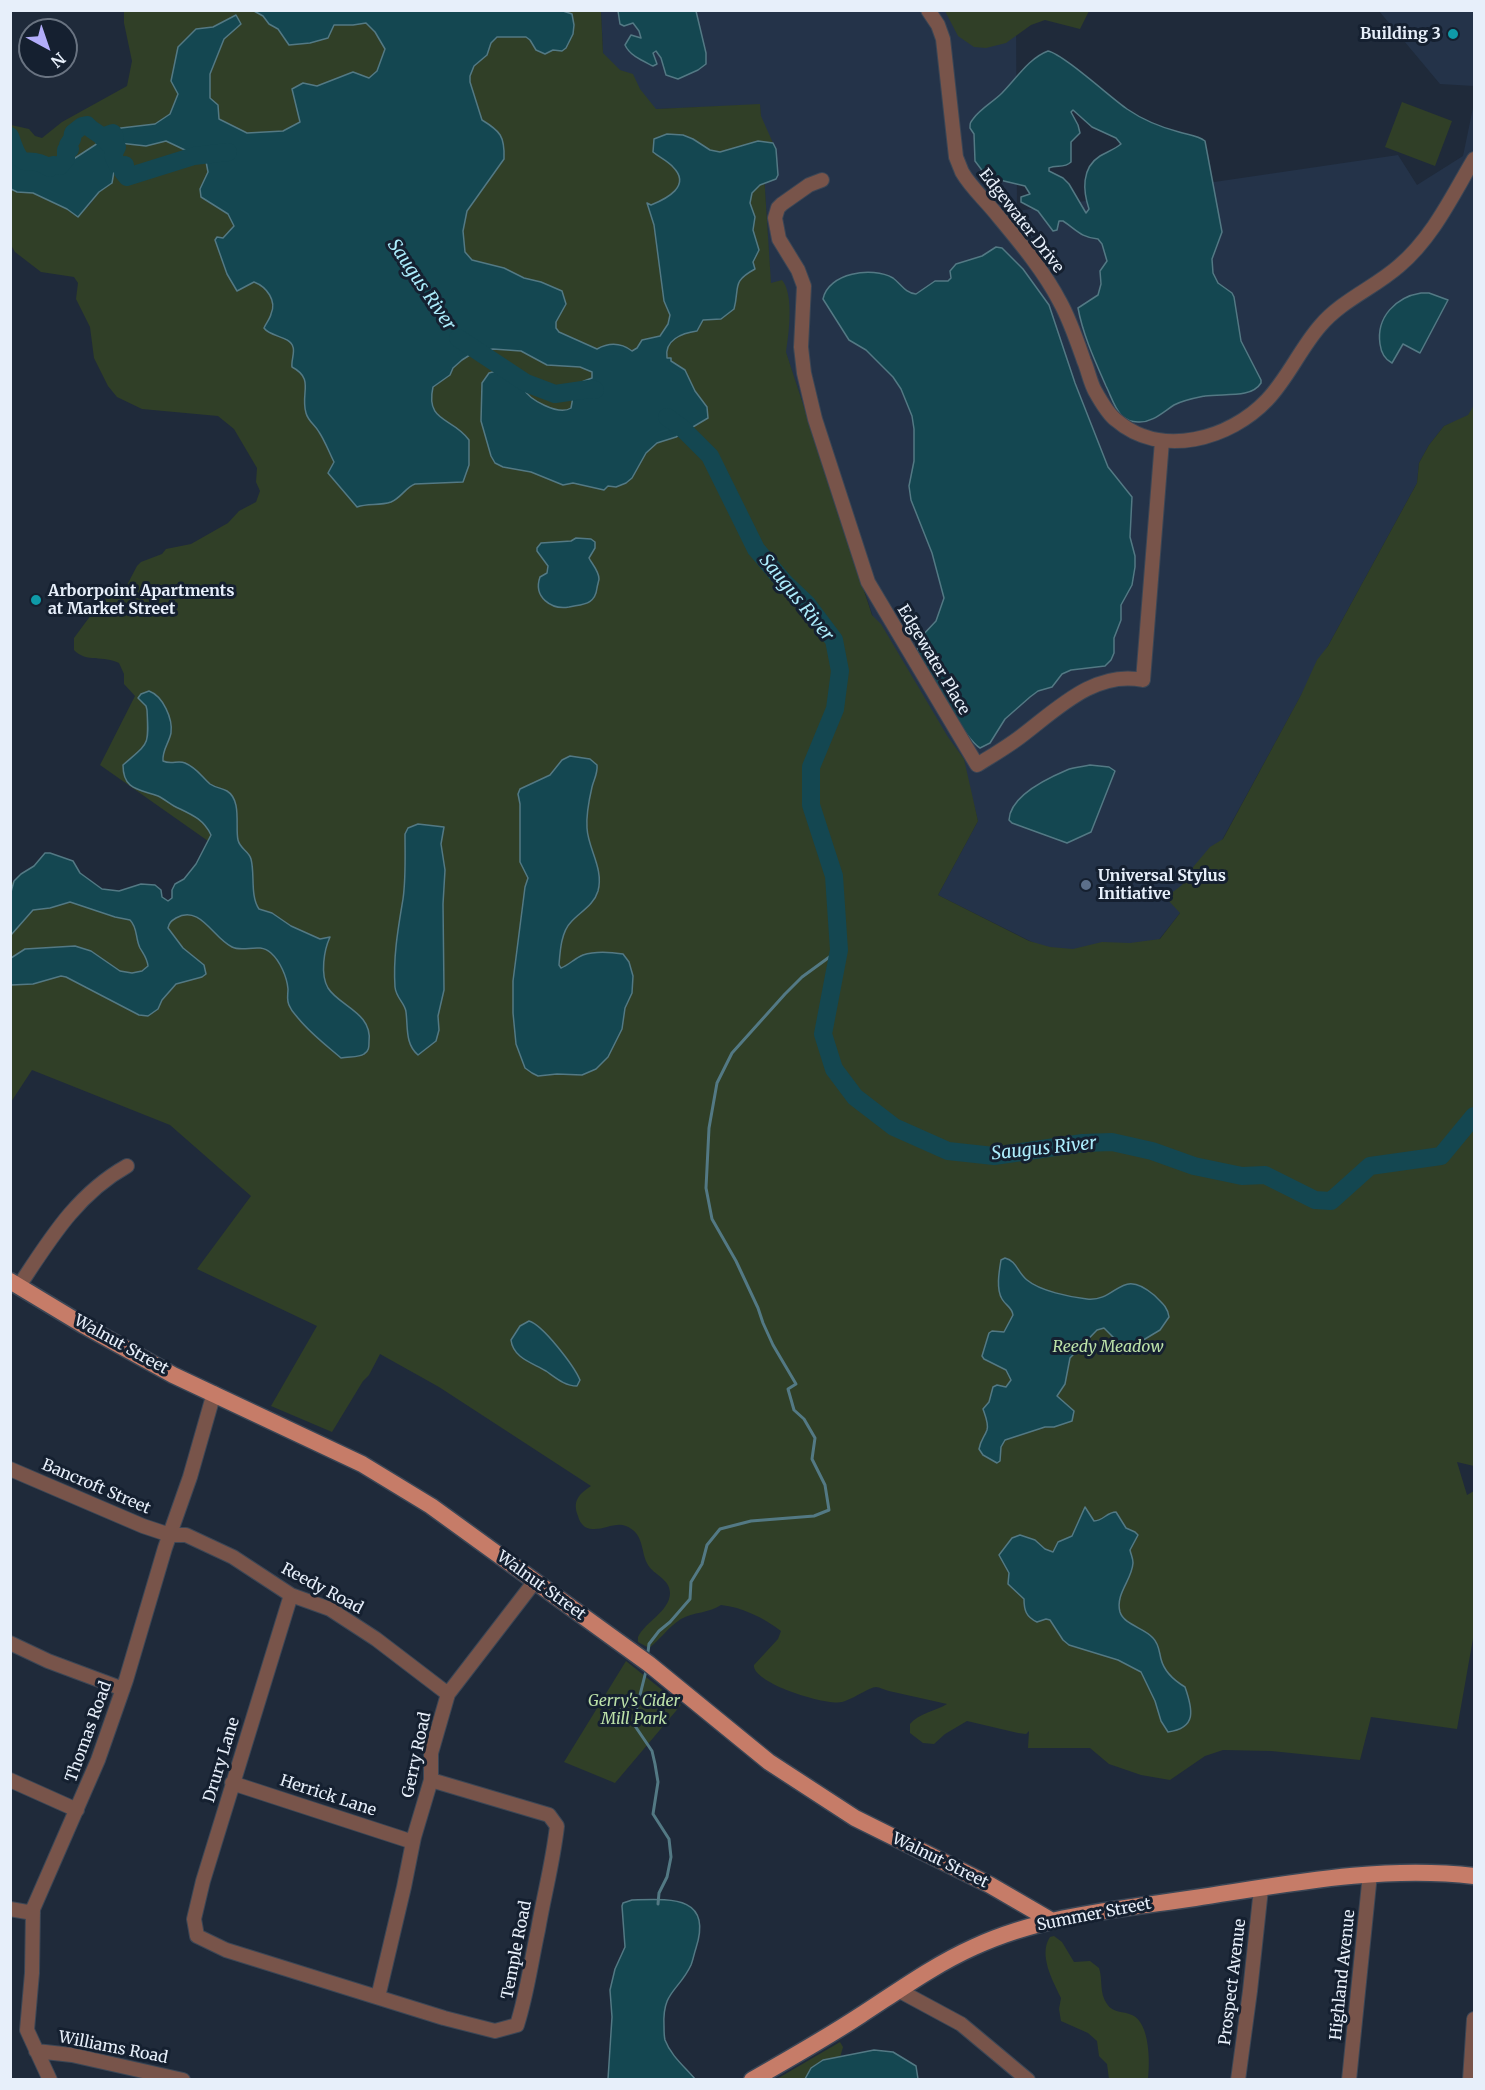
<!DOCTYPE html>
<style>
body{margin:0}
#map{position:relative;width:1485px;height:2090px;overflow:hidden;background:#1f2a3a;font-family:Merriweather,serif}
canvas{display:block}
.frame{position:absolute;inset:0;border:12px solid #e7effa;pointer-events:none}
.north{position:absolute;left:18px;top:18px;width:60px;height:60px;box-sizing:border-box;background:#152030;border:2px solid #697381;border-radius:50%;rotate:140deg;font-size:16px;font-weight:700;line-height:24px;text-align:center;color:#e7effa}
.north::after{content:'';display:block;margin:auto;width:21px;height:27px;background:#b2adfa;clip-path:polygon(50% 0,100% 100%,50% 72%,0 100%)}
</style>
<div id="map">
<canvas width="1485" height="2090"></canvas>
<div class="frame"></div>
<div class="north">N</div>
</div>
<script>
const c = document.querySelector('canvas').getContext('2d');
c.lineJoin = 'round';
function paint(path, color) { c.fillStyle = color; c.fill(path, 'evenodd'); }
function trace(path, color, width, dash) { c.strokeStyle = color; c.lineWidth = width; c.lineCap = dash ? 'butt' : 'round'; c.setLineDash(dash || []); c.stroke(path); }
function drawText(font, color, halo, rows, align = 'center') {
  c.font = font + ' Merriweather,serif'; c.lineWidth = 6; c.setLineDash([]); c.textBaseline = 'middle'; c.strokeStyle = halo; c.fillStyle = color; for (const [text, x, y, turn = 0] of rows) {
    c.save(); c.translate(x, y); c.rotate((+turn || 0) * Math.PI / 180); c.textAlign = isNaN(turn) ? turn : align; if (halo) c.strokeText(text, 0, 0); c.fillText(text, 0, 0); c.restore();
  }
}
const built = new Path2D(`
 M601,11H1016L1017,211L1398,155L1417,185L1463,156L1474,103V415L1444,426L1429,445L1419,463L1417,483L1187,904L1157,942L1056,954L938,895L978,821L965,771L885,653L772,311L760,105L606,111Z
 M1379,11H1474V86L1440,84Z`);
const green = new Path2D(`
 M124,11H601L603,53L620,70L633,74L640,89L656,109L760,104L761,116L773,143L762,142L771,283L782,280C794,294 789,333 786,352L872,615L881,624L948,737L964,759L978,821L938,895L1029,941L1050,947L1073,949L1102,942L1130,943L1160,939L1180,913L1168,900L1169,895L1182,885L1194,866L1210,847L1223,839L1301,695L1317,660L1328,646L1417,483L1419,463L1429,445L1444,426L1468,415L1474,405V1466L1457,1462L1467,1495L1474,1491L1473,1508L1474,1513V1633L1457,1729L1371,1717L1360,1760L1271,1751L1223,1750L1205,1756L1170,1780L1141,1775L1109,1764L1090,1748H1028L1029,1731L1026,1734L1018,1733L967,1721L945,1734L934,1744L923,1743L910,1733V1724C919,1713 936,1711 947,1704C928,1700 908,1695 889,1691C885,1690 879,1687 876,1687C870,1687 851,1700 842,1702C826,1706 752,1683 754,1665L778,1639L781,1631C764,1618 742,1607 721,1605C710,1613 693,1612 681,1619C668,1627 661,1639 649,1648L638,1642V1637C645,1622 670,1611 670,1593C670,1579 654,1575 648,1565C640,1551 645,1534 626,1526C613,1521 599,1534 585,1527C581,1524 579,1520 578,1516C572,1501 579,1494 591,1486L439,1387L380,1354L369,1375L363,1381L332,1432L271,1406L317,1326L197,1269L251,1196L170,1125L32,1070L11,1102V882L156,908L188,895L208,841L100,765L135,696L124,684V674L119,663C104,655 86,663 74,650V638L91,615L106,598L127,585L137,566L141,562L162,554L166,549L191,544L228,523L239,511L256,502L260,491L256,482L257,468L234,429L218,416L142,409L117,397L108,386L94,358L90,327L76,299L78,283L74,277L41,272L15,252L11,245V187L17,192H33L88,207L99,192L112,183L118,143L142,126L121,128L72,160L59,166L22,159L11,148V125L29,129L35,136L42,138L62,122L127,86L132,61L124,23Z
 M945,11H1089L1080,29L1045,20L1031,25L1006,43L986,48L974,47L958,36Z
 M1402,102L1452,121L1435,166L1385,147Z
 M626,1661L681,1705L615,1783L564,1762Z
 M1054,1936L1062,1942L1074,1962L1090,1961L1099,1968C1103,1980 1099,1993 1107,2004C1113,2013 1123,2011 1132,2015C1150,2023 1150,2062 1148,2079H1109L1107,2064L1099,2056L1097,2041L1088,2033L1061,2021L1059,2009L1061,1998C1053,1981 1038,1955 1050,1937Z
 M840,2042L843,2047L839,2061L815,2079L775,2080Z`);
const water = new Path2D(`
 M560,10L572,14L574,25L573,34L566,48L562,51L553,50L545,54L536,50L530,40L526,37H497L491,43L487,55L474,66L470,76V82L482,120C500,131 505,136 504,159L467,211L463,231L465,252L472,260L504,268L524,278L541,282L562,291L566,304L556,322V328L559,332L597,349C608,343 620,342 632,351L637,348L642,340L660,336L668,324L670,315L664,301L654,225L647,203L651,205C666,199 692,186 673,167C668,161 659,157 653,152L654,139L667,134L683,135L693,139L710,150L720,152L758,141L773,143L776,149L778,175L776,179L760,185L752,193L750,203L755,217L753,230L759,250L753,262L755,269C731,282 740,287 734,309L721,319L703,320L697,331C682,333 664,340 667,358H671V361L685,370L695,391L707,407L708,418L676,437L657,443L646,453L632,478L626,483L616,487L608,486L604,490L573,483L563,485L531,472L503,467L495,463L491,456L481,421L482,383L489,373L496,371H516L521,373C521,378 520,384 523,388C529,400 559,416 571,408C576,385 567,387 592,378V372L580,367L547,365L521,351L493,349L473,353L462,360L453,368L450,375L433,387C425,423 453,417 469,440V465L463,482L415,484C406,487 401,498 391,502C379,506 368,503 357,507L328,473L334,462C329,452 325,441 319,432C315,425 308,421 306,413C300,393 315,379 292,367C291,361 295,352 293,347C290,336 270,337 264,328C266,323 270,319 271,314C277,301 267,287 254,282L237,291L227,274L215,240L217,237L223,238L234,226L228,214L201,197L200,189L208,172L204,151H187L166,141L146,146L119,143L112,183L99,192L78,217L67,209L33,193L17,192L11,189V148L22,159L60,165L72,160L121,128L155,124L170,114L178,94L171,81L178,47L196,29L213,27L236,15L241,24L224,39L210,74V98L218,105L219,119L247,133L283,131L300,122L292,89L303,83L317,86L353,72L369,78L377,71L385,49L375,32L366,23L353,25H334L328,38L310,43L289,45L278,29L269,24L263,16L254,11Z
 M618,11H696L706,53V64L698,70L678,79L666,75L661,58L656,51L653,53L657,64L653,66C643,61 630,56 625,45L631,35L641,38L639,31L633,23L624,26L620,24Z
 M1048,51C1063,54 1111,98 1127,109C1143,120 1160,127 1179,132C1188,135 1197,135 1205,141L1222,232L1212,259L1213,273L1218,283L1232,293L1234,297L1241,341L1261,380V383C1251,399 1223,393 1205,396C1195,398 1184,400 1174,405C1163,412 1152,423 1138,422C1132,422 1125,419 1121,415C1114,407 1111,396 1106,386C1095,361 1083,335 1078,308L1098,295L1101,284L1100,271L1107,261L1102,244L1098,239C1080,237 1077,230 1063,221H1059L1057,230L1053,231L1038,211L1021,202V197L1030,194L1025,186L987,177L975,161L974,134L970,128C970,123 970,123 973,119C980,109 993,102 1002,93C1016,79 1029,58 1048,51ZM1073,110L1092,127L1116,138L1121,144C1115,149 1107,152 1100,156C1081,168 1083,191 1089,209L1086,213L1069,184L1063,178L1049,171V168C1056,164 1064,169 1071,162V142L1080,133L1078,125L1071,112Z
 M996,247L1002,248L1023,269L1049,305L1075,383L1108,467L1132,497L1130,537L1135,556V567L1132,585L1121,605V620L1114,638V653L1111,660L1105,666L1071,670L1062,674L1052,687L1038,691L1030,697L1005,719L990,743L980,748C965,739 924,668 917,650L921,637L936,621L944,598L932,553L911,500L909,486L914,461V429L912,416L901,389L893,377L866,350L849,340L823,299C828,273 872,266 893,278C901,284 905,293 916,294L935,281H948L951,278L950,271L956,264L982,256Z
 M1421,293H1429L1448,300L1420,353L1403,344L1392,363C1384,359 1381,352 1380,344C1376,317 1396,297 1421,293Z
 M576,538L591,539L595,542V548L589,558C592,564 599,571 599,579C599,580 597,587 597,588C595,605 583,604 569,607C551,610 533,597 540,577L547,573L548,566L537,551V548L541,543L571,541Z
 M149,691C163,696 173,719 171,733C169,743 162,750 163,761C171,765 178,760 185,763C197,768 201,776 210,784C216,788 222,788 227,791C242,800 235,827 238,840C240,849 249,851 251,859C255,874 250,896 259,909L272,913L291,926L320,939L330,937C324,950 320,974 328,988C339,1006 373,1013 369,1042C369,1047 369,1051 364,1054C358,1058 348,1056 341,1058C326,1045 311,1034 298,1018C295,1014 292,1012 290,1007C286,1001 288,996 288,989C287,977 280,961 271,953C259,942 244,953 232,947C213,938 200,904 176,918C171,921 169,923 168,928L183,948L204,965L206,974L202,977L176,984L162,1000L158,1009L148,1016L139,1015L66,977L61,976L33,984L11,985V958L25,949L75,946L91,951L120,971L132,973L142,971L148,966C147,958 144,955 140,948C135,938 138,928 130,920L115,917L70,902L50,908L33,910L11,935V892L14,881L21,874L34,866L45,853H50L73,861L80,873L102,889L119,891L141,884L155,885L161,890L162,897L168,901L172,898V890L175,884L184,879L196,864L211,835C203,818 190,814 174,806C169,803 164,799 158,796C139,789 123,790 123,765C149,742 149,747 147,710L146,706L138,698L141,694Z
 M570,756L590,759L597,765C598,773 594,779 592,787C589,800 586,815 587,828C588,849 604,868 598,891C594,905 580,912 571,922C561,932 560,952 559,965L561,968C569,965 575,958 583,955C595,951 610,952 623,954L629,962L633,976L632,993L625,1008L622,1029L608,1057L596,1069L582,1075L557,1074L538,1076L532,1073L525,1068L516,1044L513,1013V981L525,887L528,878L520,862V804L518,794L520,789L550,775L562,760Z
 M1090,765L1109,767L1115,771L1091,832L1067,843L1012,823L1009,820C1010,796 1048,778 1067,770C1074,767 1083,767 1090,765Z
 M418,824L444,827L441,844L445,870L443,904L444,990L438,1016L439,1030L436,1041L418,1055C405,1044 408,1027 406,1012C405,1003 396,998 395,987C393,957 398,929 403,899C406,878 405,856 405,834L408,828Z
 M1005,1258C1017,1261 1017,1272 1027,1280C1040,1291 1070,1297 1087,1299C1118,1302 1120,1266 1154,1295C1161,1302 1168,1307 1169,1317L1160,1330L1135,1345L1119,1343L1104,1328L1097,1330L1070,1358L1065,1384L1057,1396L1074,1411L1072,1421L1054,1427H1045L1005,1440L1001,1447L1000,1461L997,1463L983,1455L979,1449C981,1439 984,1438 987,1430C989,1424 985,1415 983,1409L989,1402L993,1387L997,1385L1006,1387L1011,1380L1006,1370L984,1359L982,1356L989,1333L992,1331L1004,1332L1013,1315C1012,1307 1006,1306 1002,1299C996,1289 999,1272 1001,1260Z
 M529,1321C543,1325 574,1366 580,1380L577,1386C565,1386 556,1378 546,1371C533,1363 513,1358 511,1340L520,1326Z
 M1085,1507L1094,1521C1103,1521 1107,1512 1116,1512L1126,1528L1135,1532L1138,1535L1130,1550C1131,1555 1133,1558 1133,1563C1132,1580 1115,1594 1120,1612C1124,1625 1145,1628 1153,1638C1159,1644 1159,1651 1161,1659C1164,1671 1175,1681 1185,1687C1193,1710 1197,1728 1168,1732L1161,1721L1155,1701L1141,1672L1118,1660L1069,1645L1063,1640L1050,1620L1046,1619L1037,1622C1026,1617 1024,1610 1024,1599L1008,1584L1009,1573L999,1555L1012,1538L1020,1535L1035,1540L1045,1549L1053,1552L1058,1542L1072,1536Z
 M632,1900C670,1899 713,1895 696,1948C694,1954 693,1960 691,1965C679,1991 662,1991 664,2026C664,2031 664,2036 665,2040C671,2056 685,2067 695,2079H608L612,2017L610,1990L615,1969L625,1947L622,1906L623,1903Z
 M874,2050L893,2052L916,2066L918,2079H805L811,2068L823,2060Z`);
const stream = new Path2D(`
 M648,1652L649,1644L659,1631L670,1622L690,1599L691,1582L702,1564L707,1545L720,1529L751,1521L814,1516L829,1510L825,1485L812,1459L815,1438L804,1419L794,1410L788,1389L796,1384L773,1345L763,1323L758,1308L736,1261L712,1219L706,1188L709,1128L717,1083L732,1053L785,994L802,977L839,950
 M646,1671L633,1723L652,1751L655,1764L658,1782L653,1814L669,1839L671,1857L667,1877L659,1893L658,1904`);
const river = new Path2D(`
 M10,136C24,178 24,151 50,168L53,165L60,166L66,159V150L70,149L68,145L72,139L73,133L82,126L87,125C92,131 99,133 102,137L113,133L115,137H111L108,143L117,147L113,155L117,164L122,167L125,165L123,172L127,177L194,156L228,152
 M458,338L526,383L555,394L589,389L595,390
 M667,417L682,428L710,456L756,549L785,583L807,604L834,640L840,671L835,709L811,767V805L834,876L839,950L823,1034L834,1069L855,1097L894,1127L948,1151L994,1156L1083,1143L1112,1142L1152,1151L1194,1166L1242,1176L1265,1175L1315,1200L1331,1201L1370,1166L1441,1156L1474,1116`);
const minor = new Path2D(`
 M928,10L938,25L943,39L956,157L962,172C970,186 983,198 993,210C1017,239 1043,269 1060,302C1070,320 1077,341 1084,361C1088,370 1090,382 1095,391C1100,400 1108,414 1116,420C1161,459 1230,439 1267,400C1288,378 1300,349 1320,326C1342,300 1374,288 1399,266C1433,237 1452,196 1474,159
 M822,180L809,185L782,204L778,208L775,218L779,239L798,270L804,286L801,347L804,373L815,419L868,582L977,765C993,755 1009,746 1024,734C1058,708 1096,670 1143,680L1162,441
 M19,1286C50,1239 77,1194 127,1166
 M10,1469L143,1526L170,1535H186L233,1557L291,1595L330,1609L376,1639L448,1694
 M291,1595L203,1881L194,1919L197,1936L226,1950L444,2018L495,2031L517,2025C527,1994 531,1962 538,1930C544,1895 553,1862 557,1826L549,1815L431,1780
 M10,1643L48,1661L123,1689
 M10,1780L77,1810
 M232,1783L413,1842
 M10,1909L33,1913
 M898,1990L961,2024L1028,2080
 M378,1997L404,1887L414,1837L431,1780V1753L448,1694L535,1581
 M36,2051L72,2055L183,2080
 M50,2080L27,2030L32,1973L33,1909L98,1760L126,1680L165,1548L190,1477L214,1393
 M1238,2080L1250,1991L1261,1889
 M1349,2080L1370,1874
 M1470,2080L1474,2019`);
const major = new Path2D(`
 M10,1281L83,1325L173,1375L362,1464L431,1506L649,1664L769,1762L855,1818L990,1885L1052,1921
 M752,2080C789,2059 826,2038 861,2015C898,1991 934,1965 974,1947C1043,1915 1121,1909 1195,1898C1287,1884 1381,1865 1474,1876`);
const markers = [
 [1453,34,6,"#0f9aa8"],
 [36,600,6,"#0f9aa8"],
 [1086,885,6,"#5c6f8a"]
];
const poiNames = [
 ["Building 3",1441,34,"right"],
 ["Arborpoint Apartments",48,591],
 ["at Market Street",48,609],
 ["Universal Stylus",1098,876],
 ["Initiative",1098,894]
];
const streetNames = [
 ["Edgewater Drive",1021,221,52],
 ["Edgewater Place",933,660,59],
 ["Walnut Street",121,1345,29],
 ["Bancroft Street",96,1487,23],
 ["Walnut Street",541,1586,36],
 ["Reedy Road",322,1589,28],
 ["Thomas Road",89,1732,-70],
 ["Gerry Road",417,1755,-78],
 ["Drury Lane",222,1760,-73],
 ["Herrick Lane",328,1796,18],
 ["Walnut Street",940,1861,26],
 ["Summer Street",1094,1915,-11],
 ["Temple Road",517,1950,-79],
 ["Highland Avenue",1343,1975,-84],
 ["Prospect Avenue",1233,1982,-83],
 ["Williams Road",113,2048,11]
];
const parkNames = [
 ["Reedy Meadow",1108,1347],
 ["Gerry's Cider",634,1701],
 ["Mill Park",634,1719]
];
const waterNames = [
 ["Saugus River",421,285,56],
 ["Saugus River",796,598,51],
 ["Saugus River",1044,1149,-6]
];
paint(built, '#243349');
paint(green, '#303f27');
paint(water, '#144751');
trace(water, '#537984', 1.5);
trace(stream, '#537984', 3);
trace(river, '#144751', 18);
trace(minor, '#3b4655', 16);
trace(major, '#3b4655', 19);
trace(minor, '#78544a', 14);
trace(major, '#c67c68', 16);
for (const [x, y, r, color] of markers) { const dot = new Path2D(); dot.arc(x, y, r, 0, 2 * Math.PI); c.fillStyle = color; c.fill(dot); trace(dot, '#152030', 2); }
drawText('bold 16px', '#e7effa', '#152030', poiNames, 'left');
drawText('16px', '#e7effa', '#152030', streetNames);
drawText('italic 16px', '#bde2a9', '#152030', parkNames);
drawText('italic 18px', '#acedfc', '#152030', waterNames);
</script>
